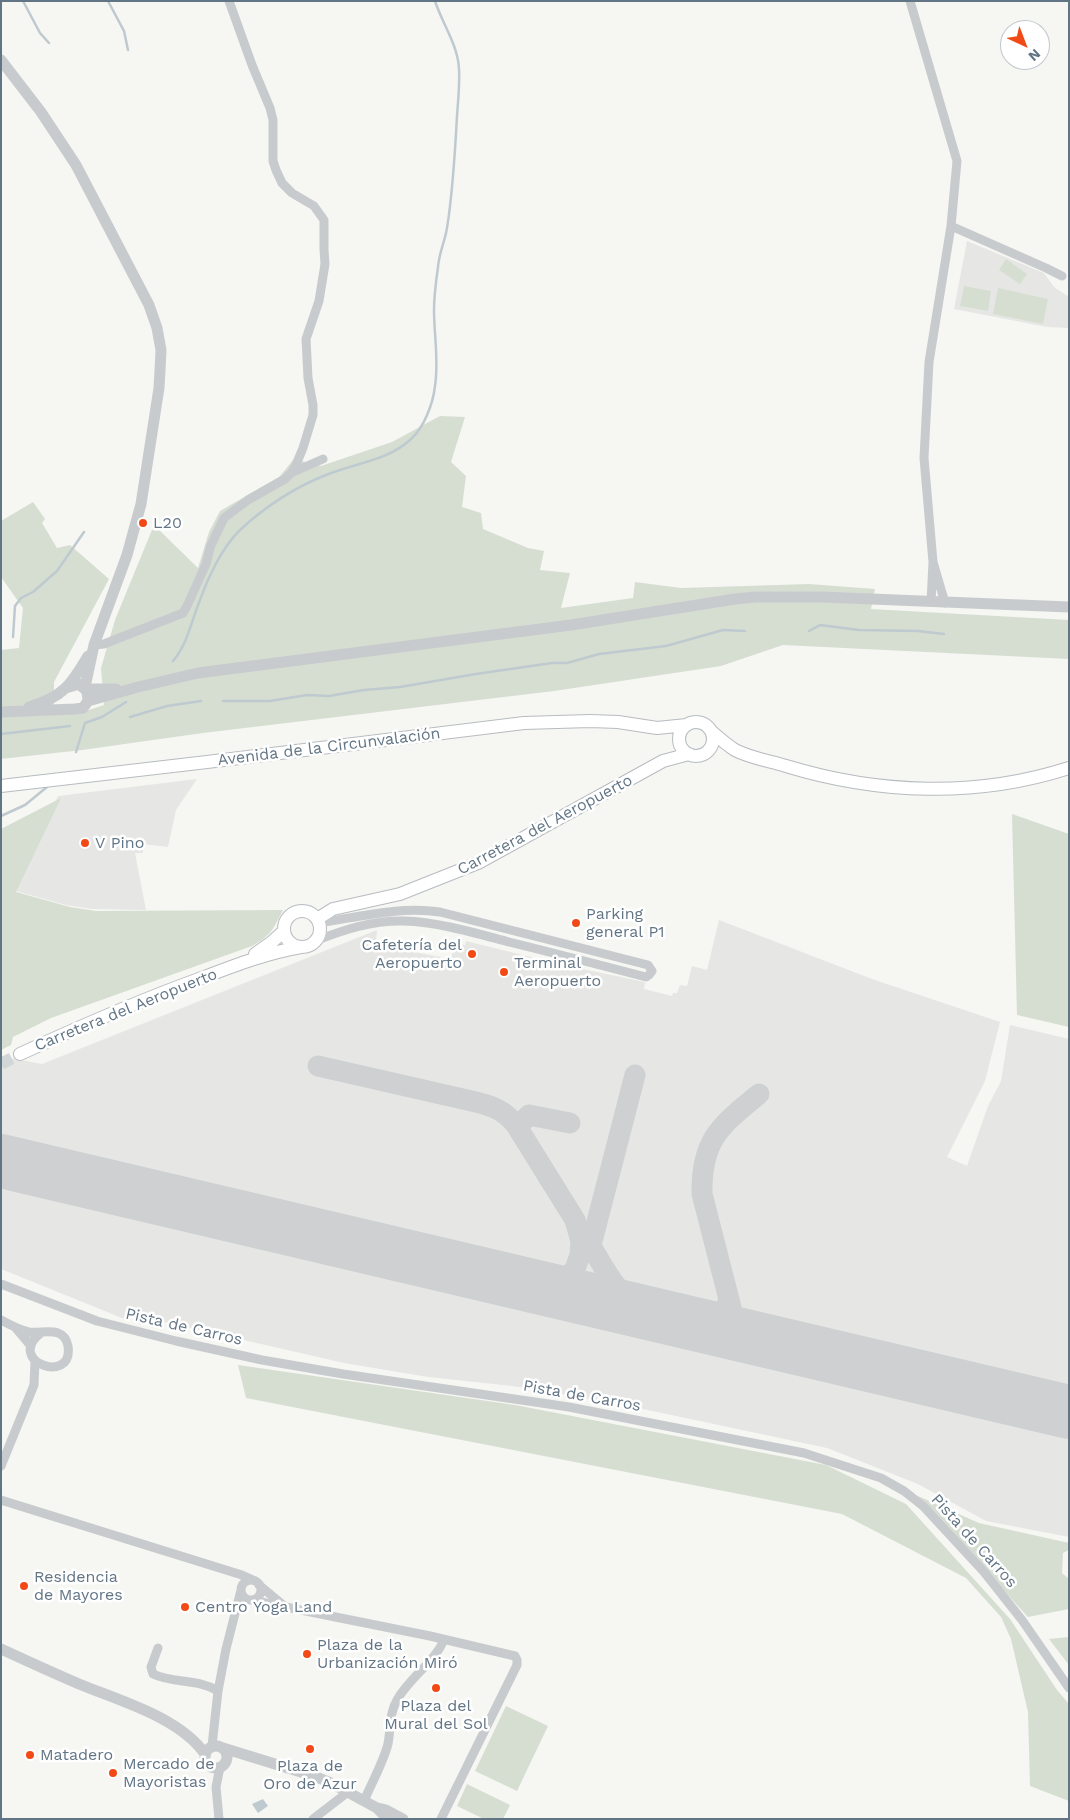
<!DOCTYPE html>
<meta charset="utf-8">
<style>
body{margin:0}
#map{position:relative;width:1070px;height:1820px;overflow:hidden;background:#f6f6f2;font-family:"Work Sans",sans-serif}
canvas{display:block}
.frame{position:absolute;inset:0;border:2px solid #627585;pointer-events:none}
.north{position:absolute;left:1000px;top:20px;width:50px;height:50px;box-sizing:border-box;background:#fff;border:1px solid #c0c8ce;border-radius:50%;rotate:137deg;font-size:14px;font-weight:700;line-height:20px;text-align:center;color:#627585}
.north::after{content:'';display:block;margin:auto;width:18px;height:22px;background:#f14a16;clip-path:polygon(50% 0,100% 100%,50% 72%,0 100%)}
</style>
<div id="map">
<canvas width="1070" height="1820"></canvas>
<div class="frame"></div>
<div class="north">N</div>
</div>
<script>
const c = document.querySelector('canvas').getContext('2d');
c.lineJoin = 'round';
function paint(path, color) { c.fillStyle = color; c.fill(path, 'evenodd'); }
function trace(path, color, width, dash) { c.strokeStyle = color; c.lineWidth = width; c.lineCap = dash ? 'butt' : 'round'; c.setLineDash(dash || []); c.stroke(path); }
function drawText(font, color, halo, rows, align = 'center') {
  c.font = font + ' "Work Sans",sans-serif'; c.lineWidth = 5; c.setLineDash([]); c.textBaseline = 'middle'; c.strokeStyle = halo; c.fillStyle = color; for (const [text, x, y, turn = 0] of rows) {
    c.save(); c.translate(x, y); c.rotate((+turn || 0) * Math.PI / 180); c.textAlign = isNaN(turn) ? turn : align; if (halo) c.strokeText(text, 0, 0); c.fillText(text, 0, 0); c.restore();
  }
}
const built = new Path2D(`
 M967,241L1044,273L1054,287L1069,297V328L1047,327L954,309Z
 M197,779L176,810L168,847L143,844V853H135L146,910L92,909L66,905L12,890L58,796Z
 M719,920L872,979L1000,1022L985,1081L947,1157L967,1166L988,1106L1001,1081L1010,1025L1069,1039V1537L986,1521L918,1484L827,1448L610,1402L512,1386L428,1377L344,1363L130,1314L127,1320L1,1269V1056L42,1064L377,930L376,942L409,951L451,959L455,943L465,945L466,941L563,965L645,982L644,989L672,996L673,993H677L680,985L687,986L692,966L707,970Z`);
const green = new Path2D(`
 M1006,259L1027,274L1020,284L999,270Z
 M964,286L991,291L988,311L960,306Z
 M998,288L1048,299L1043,324L993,314Z
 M440,416L465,417L451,462L466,476L462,507L481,513L483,529L528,548L544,551L540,570L570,573L561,608L633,598L635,582L681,588L809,584L875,589L871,609L1069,620V659L783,645L721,666L554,691L203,733L82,750L1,759V650L19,648L23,608L1,577V521L33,502L45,519L42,523L57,548L70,545L109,579L54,682V714L89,710L104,705L101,668L115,620L154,525L198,568L209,532L220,511L279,477L294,459L321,466L392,442Z
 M61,798L16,892L70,907L96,911L283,910C273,929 272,935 252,946L51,1018L13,1037L11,1045L1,1050V829Z
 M1012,814L1069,834V1027L1017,1015Z
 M238,1365L515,1405L826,1465L906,1504L1010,1619L1057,1690L1069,1704V1801L1030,1786L1028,1712L1011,1639L1001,1617L966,1578L842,1514L246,1398Z
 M918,1496L979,1523L1069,1543V1550L1063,1553L1062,1573L1069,1579V1609L1028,1617Z
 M1069,1637V1665L1049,1639Z
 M506,1706L548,1726L517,1791L475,1771Z
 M467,1784L510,1805L503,1819H484L457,1806Z`);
const water = new Path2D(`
 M263,1799L268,1806L258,1813L252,1804Z`);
const stream = new Path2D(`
 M23,1L40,33L49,43
 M108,1L124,31L128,50
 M809,631L820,625L859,630L918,631L944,634
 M13,637L15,606L21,598L33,592L57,571L84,532
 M173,661C188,643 191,622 200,600C208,577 222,548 239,531C263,508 295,487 326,475C355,463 387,461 410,440C424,428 433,404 435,386C439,361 434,335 434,310C434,296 436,281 438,267C439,253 445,241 447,228C453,191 455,153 457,116C458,101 460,84 459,69C458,45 442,23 435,1
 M223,701H270L307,695L329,696L364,690L400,687L476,674L552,663H567L599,654L666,646L723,630L745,631
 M130,717L167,706L201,701
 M1,734L70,726
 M76,752L85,723L102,717L126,702
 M1,816L25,805L47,787`);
const taxiway = new Path2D(`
 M318,1066L476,1102C493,1106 505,1111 516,1125L575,1220L581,1241L580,1255L575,1269L566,1279L544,1286H532
 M759,1094C720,1126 701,1140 702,1194L733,1315C739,1329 749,1335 763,1340
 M520,1131L521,1123L529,1115L570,1123
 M583,1233C601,1261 615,1295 645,1312
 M591,1245L635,1075
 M703,1326C717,1323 726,1316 728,1301`);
const runway = new Path2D(`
 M1,1161L1069,1412`);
const secondaryTunnel = new Path2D(`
 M1,1064L20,1054`);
const minor = new Path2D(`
 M229,1L252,65L270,108L273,120V161L276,170L282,183L292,193L314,206L324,220V249L325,264L319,301L306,339L308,378L313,405V415L303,448L295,467L291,473
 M910,1L957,161L951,226L929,362L924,458L933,562
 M951,226L1046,268L1062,276
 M931,602L933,562L945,603
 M94,645L104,644L183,613L187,606L206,564L211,545L224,518L248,500L285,479L291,473L323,459
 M315,941C343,930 373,920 404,921C439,922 475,933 509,942C554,953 600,965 646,977L649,975L652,971L648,965L440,912C399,906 359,917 319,923
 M1,1284L97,1321L176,1341L262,1360L343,1374L569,1407L804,1453L881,1478L904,1491L923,1506L984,1572L1022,1620L1069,1688
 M1,1320C10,1325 19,1330 29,1332C43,1334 64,1325 68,1346C74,1386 4,1361 41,1333
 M15,1327L31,1346
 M1,1466L34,1385L35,1361
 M1,1500L242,1575L253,1580
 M241 1590a10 10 0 1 1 20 0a10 10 0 1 1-20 0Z
 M259,1585L283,1605
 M251,1600L430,1636L515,1656L517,1660V1665L441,1819
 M158,1648L151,1667L153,1674C174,1684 196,1678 218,1691
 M212,1746L218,1691L226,1649L241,1590
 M364,1801C372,1782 383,1763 388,1744C391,1728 389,1714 397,1700C410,1677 434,1663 444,1640
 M219,1819L216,1787L220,1767
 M313,1819L348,1792`);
const tertiary = new Path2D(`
 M1,60L41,112L76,165L149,305L157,328L161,350L160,370L159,388L141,504L127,555L94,645L85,687
 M86,689H116
 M88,701L138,687L198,673L571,625L735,599L755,597H822L1069,607
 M29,707C63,697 71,685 88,656
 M1,712L75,709L83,708L88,701L87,691L79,684L69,687
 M1,1649C27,1661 53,1673 79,1684C120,1701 179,1717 205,1754
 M205 1757a11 11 0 1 1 22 0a11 11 0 1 1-22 0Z
 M223,1748L314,1776L331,1783L377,1808L388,1819
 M378,1808L386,1810L403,1819`);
const secondary = new Path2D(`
 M679 739a17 17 0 1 1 34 0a17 17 0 1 1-34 0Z
 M711,731C719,738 727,745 735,750C750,758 770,761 786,766C878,794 976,798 1069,768
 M1,786L207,762L524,723L590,721L618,722L657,728L687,725
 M284 929a18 18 0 1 1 36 0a18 18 0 1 1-36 0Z
 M317,919L333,909L400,894L478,863L663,761L689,754
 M255,954L272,942L284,931
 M20,1054C79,1027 138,1001 199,979C233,966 266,953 301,947`);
const markers = [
 [143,523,5,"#f14a16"],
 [85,843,5,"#f14a16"],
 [576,923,5,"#f14a16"],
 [472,954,5,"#f14a16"],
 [504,972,5,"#f14a16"],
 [24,1586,5,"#f14a16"],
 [185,1607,5,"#f14a16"],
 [307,1654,5,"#f14a16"],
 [436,1688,5,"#f14a16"],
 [310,1749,5,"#f14a16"],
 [30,1755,5,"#f14a16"],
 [113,1773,5,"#f14a16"]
];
const poiNames = [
 ["L20",153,523],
 ["V Pino",95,843],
 ["Parking",586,914],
 ["general P1",586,932],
 ["Cafetería del",462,945,"right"],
 ["Aeropuerto",462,963,"right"],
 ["Terminal",514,963],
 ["Aeropuerto",514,981],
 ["Residencia",34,1577],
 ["de Mayores",34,1595],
 ["Centro Yoga Land",195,1607],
 ["Plaza de la",317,1645],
 ["Urbanización Miró",317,1663],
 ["Plaza del",436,1706,"center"],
 ["Mural del Sol",436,1724,"center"],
 ["Matadero",40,1755],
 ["Mercado de",123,1764],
 ["Mayoristas",123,1782],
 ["Plaza de",310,1766,"center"],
 ["Oro de Azur",310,1784,"center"]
];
const streetNames = [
 ["Avenida de la Circunvalación",329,747,-7],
 ["Carretera del Aeropuerto",545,825,-28],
 ["Carretera del Aeropuerto",126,1010,-22],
 ["Pista de Carros",184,1327,13],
 ["Pista de Carros",582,1396,10],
 ["Pista de Carros",974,1541,48]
];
paint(built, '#e6e7e5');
paint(green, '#d6ded2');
paint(water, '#becacf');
trace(stream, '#becacf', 2.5);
trace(taxiway, '#ced0d2', 21);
trace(runway, '#ced0d2', 54);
trace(secondaryTunnel, '#d1d6d7', 12, [12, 6]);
trace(secondary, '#b7bcc1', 14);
trace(minor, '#c8cbce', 9);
trace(tertiary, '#c8cbce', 11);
trace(secondary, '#fff', 12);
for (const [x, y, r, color] of markers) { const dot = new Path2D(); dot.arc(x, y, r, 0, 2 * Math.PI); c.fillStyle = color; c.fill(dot); trace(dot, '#fff', 2); }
drawText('16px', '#627585', '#fff', poiNames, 'left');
drawText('16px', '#627585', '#fff', streetNames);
</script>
